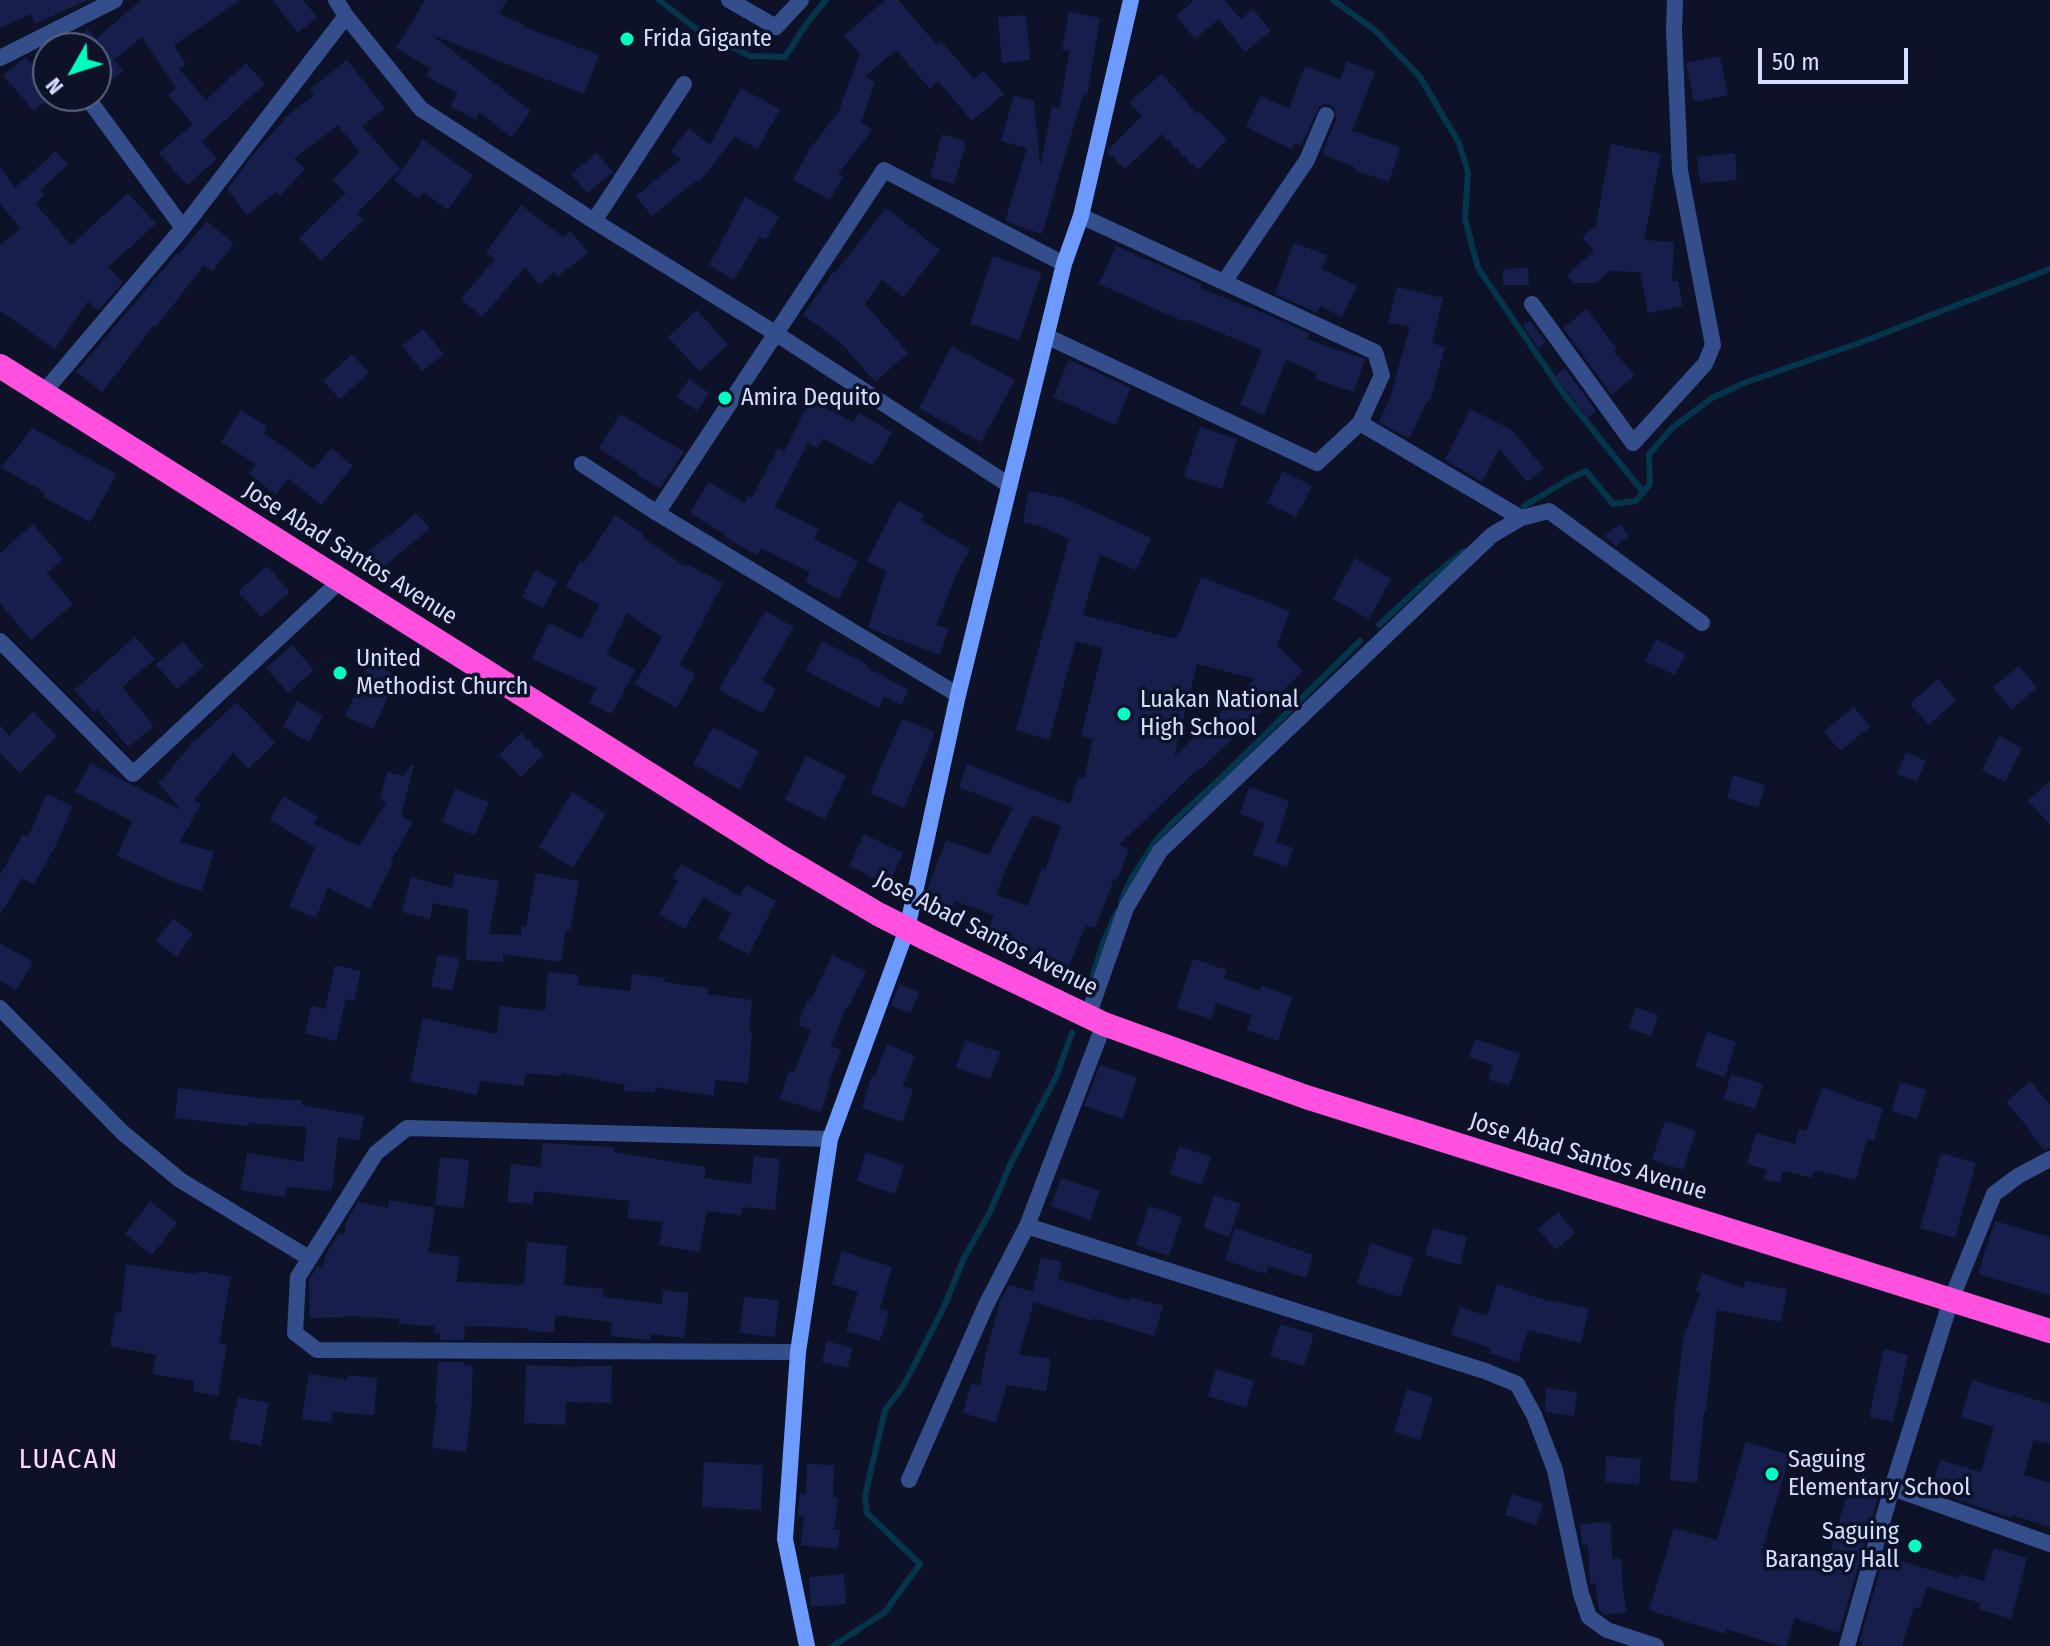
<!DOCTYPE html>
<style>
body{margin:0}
#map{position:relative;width:2050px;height:1646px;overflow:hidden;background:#0d1229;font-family:"Fira Sans Condensed",sans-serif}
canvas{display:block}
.north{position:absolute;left:32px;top:32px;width:80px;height:80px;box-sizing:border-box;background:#0d1229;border:2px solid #5d647f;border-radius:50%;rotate:231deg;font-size:22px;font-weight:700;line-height:32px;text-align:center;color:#d5deff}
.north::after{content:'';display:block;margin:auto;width:28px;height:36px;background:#01ffc3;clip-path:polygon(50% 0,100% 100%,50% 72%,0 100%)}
.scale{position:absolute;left:1758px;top:48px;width:150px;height:36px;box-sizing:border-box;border:4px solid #d5deff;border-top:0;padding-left:10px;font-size:24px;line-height:28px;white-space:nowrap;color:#d5deff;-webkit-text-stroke:6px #0d1229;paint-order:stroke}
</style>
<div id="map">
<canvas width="2050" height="1646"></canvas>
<div class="north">N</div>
<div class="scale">50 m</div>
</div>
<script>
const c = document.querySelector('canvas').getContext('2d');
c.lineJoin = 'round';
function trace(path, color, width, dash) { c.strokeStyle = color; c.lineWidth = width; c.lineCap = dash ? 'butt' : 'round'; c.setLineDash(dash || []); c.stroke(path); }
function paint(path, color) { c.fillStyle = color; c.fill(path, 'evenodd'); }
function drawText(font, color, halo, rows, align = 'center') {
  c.font = font + ' "Fira Sans Condensed",sans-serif'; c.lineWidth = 7; c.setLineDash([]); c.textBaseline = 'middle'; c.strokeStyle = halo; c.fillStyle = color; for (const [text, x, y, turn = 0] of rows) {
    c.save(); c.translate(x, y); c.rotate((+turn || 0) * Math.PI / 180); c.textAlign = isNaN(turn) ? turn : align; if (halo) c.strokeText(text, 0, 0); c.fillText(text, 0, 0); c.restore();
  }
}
const stream = new Path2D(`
 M659,0L695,28L750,56L785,57L807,23L826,0
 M1333,0L1376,31L1420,77L1459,143L1468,172L1465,219L1478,268L1564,394L1643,492
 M1524,506L1569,479L1586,471L1613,504L1636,501L1650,484L1649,454L1672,428L1712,398L1744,383L1859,343L2050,269
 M1379,625L1423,584L1464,551
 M1121,901L1131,879L1157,839L1173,822L1221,778L1360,641
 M1089,987L1104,940L1117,912
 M833,1646L885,1612L920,1564L867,1513L865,1496L885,1410L904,1385L944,1307L964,1258L990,1212L1010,1165L1056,1077L1072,1033`);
const building = new Path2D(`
 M0,0H87L35,24L31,14L0,28Z
 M141,0H240L174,45L186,64L179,69L206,100L246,63L265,84L202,141L217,159L187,185L159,153L193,124L168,95L176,88L142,37L114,60L123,71L97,92L96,48H66L88,29L96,39Z
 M272,0H303L317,17L298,33Z
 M424,0H507L499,14L523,24L522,26L599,55L584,94L432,35L531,111L511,137L479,112L476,119L450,107L457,93L426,76L430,68L396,48L411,23H412Z
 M885,0H898L937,45L941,41L974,79L984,71L1004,94L972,121L938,81L930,89L896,50L864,77L875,82L861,122L872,130L838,174L843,177L830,200L793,180L809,150L839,111L860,54L844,36Z
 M1194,0H1224L1241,19L1253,9L1271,31L1245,52L1219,19L1195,39L1176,16Z
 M1069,12L1100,18L1087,95H1083L1042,234L1005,221L1027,148L1001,141L1014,95L1034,101L1040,164H1041L1052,106L1059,108L1070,51L1062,50Z
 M1026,15L1030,60L1002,63L998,17Z
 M1720,56L1728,95L1694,102L1686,63Z
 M26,57L48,83V100L34,111L3,75Z
 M347,60L385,108L362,126L400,169L357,213L363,220L321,261L299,238L346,193L333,180L359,152L338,125L294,159L305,169L280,196L276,192L247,215L227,189L257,150L284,120L283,119L314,95L310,89Z
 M1347,61L1375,72L1352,131L1400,147L1389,182L1355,170L1356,168L1322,154L1336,119L1335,109L1330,105L1324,104L1319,107L1301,146L1295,143L1292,149L1246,127L1261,96L1289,109L1305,66L1340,79Z
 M1162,74L1197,114L1199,112L1227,139L1198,170L1162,134L1125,169L1107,151L1142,116L1129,102Z
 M741,88L780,109L758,149L735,137L699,182L697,180L652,216L636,196L681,159L671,151L689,128L710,145Z
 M942,134L965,141V147L954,184L930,177Z
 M423,140L473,175L448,210L424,192L419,199L394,180Z
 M1611,144L1661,154L1644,240L1674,242L1672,282L1678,281L1683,306L1648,313L1640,272L1610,271L1596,283H1574L1567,275L1594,251L1582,237L1596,225Z
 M56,151L68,165L40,190L45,195L35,203L71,245L128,193L156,224L108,267L123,282L98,311L88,301L55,349L0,311V245L21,228L0,204V167L15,188Z
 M597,153L613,172L587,193L571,174Z
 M1735,153L1737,180L1700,183L1697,157Z
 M745,197L779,216L766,240L759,237L734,280L709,265Z
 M521,205L563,237L571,231L588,253L557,277L554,272L539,285L525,267L482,317L461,299L495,259L486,252Z
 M886,208L940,250L903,297L882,280L865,304L908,353L875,382L840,342L803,315L833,272L835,273Z
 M207,221L234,244L212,271L204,265L156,327L154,325L102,392L76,372L177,253L179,254Z
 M1294,243L1327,255L1322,269L1357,286L1342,317L1320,306L1317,313L1275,294Z
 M1116,246L1202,284L1200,288L1268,315L1309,333L1306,339L1365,359L1354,392L1315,379L1317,373L1286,360L1264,415L1240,405L1262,350L1187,319L1185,322L1099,284Z
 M993,256L1042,273L1019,340L970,324Z
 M1528,268L1529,285H1503V269Z
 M1397,287L1443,298L1432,343L1445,347L1430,401H1427L1409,439L1379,422L1390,398L1410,327L1388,322Z
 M1587,309L1617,349L1614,352L1635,375L1612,395L1563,328Z
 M697,310L728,345L699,371L668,337Z
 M1530,321L1546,342L1538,348L1523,325Z
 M423,329L444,354L422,371L402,346Z
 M952,346L1015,380L981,442L919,408Z
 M352,354L369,373L340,399L323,381Z
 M1069,360L1131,388L1115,425L1053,397Z
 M1565,368L1596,411L1588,418L1555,376Z
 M689,379L709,393L697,411L677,397Z
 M810,400L853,422L858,413L892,432L873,466L823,438L818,448L808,443L775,507L819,529L814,539L858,561L839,599L805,582L810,572L761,548L757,555L725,537L726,535L690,513L709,482L744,503L748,496L752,498L778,448L784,452Z
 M1470,409L1512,430L1544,469L1527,482L1499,448L1482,482L1445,460Z
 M241,410L267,426L264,433L314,469L331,448L353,466L321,505L288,478L276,495L249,474L256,464L221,442Z
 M620,414L684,452L660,488L638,476L639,474L599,448Z
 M1200,427L1237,439L1222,489L1184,477Z
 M32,428L117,474L90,522L44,497V492L1,468Z
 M1283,471L1312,486L1296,517L1267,503Z
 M1029,491L1064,498L1151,538L1136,570L1100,554L1083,615L1176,639L1178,632H1180L1201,577L1290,611L1277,645L1303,671L1200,770L1199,768L1119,845L1129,849L1117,880L1114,879L1095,928L1086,925L1064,978L1016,958L1021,945L987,933L994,915L955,901L949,918L923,909L929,885L946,840L989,855L1013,808L959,787L967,764L1070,804L1078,777L1084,778L1093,739L1081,736L1103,648L1076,641L1049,740L1016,730L1069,539L1040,526L1023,522ZM1197,664L1255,679L1174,757ZM1032,815L1061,826L1045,870L1042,868L1028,906L996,895L1006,869Z
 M898,501L924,515L921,521L970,549L957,573L936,625L948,629L940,655L868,628L886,571L867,561Z
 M416,513L430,528L379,571L365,554L390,534L391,535Z
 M615,515L644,534L642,537L686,567L688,565L723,583L680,665L696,674L676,708L635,684L662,637L627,613L607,654L635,670L612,714L589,703L597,688L532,659L549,623L582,639L599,605L566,587L580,561L584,563Z
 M33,524L63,559L47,573L73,604L31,640L0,603V553Z
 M1620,524L1629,536L1616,546L1604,536Z
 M1355,558L1391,579L1369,619L1333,599Z
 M267,566L290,592L261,617L238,592Z
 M535,570L557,581L543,608L522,597Z
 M765,611L794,627L762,681L776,689L763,713L719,690L732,665L733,666Z
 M135,637L155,659L122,687L154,726L128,747L97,709L94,712L74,690Z
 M1656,639L1686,654L1675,675L1645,661Z
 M822,641L867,664L866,667L909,690L901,705L884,697L879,708L806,671Z
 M183,642L204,666L177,689L156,664Z
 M292,645L314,670L288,693L266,668Z
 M370,662L398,676L373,729L345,716Z
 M2019,666L2037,688L2011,710L1993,687Z
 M1938,679L1956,700L1929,725L1910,704Z
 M297,701L323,716L309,742L283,727Z
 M237,702L275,743L248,769L233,753L194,800L201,804L180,842L214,852L202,891L181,885L117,856L132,821L75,792L90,763L181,810L157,781H161L195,739L196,740Z
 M1854,707L1870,727L1840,751L1824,731Z
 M33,712L57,736L20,773L0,753V725L9,736Z
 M902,719L935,732L904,808L870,793Z
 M713,727L759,751L740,789L693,764Z
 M521,733L543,755L521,777L499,755Z
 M1999,736L2022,748L2005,782L1982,770Z
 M1906,752L1926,761L1917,782L1897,774Z
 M806,756L846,776L825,819L785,800Z
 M411,765L414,766L401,815L412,823L391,861L393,862L370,909L328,888L316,918L289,907L315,847L270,820L284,796L318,817L314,824L359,846L387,802L380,800L387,772L404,776Z
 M1733,775L1765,785L1758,808L1727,798Z
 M2050,781V825L2028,800Z
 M1249,787L1289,801L1276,842L1293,848L1287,867L1253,855L1265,823L1240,814Z
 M455,789L489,802L475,835L442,822Z
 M572,792L606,814L573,868L539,847Z
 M47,794L73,806L54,849L34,884L22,878L0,915V875L23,834L28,837Z
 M864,834L903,853L888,885L849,866Z
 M681,864L740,896L746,885L776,901L749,954L718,939L731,913L703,897L685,929L659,915L678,881L673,878Z
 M455,873L499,881L489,934L521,935L522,926L526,927L536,873L579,881L570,930H566L561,962L503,954V962L466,960L468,910L433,903L430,919L402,912L411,877L452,888Z
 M173,918L193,934L177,957L156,941Z
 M0,943L33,962L16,990L0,981Z
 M438,954L460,959L452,991L431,986Z
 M832,955L866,971L848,1008L846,1007L831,1046L841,1050L828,1083L830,1084L821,1112L780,1099L789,1071L794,1072L811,1030L798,1025L807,1000L810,1002Z
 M1193,959L1227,970L1224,978L1260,991L1262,986L1292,997L1278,1041L1247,1030L1252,1015L1216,1003L1211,1019L1177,1008Z
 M335,965L361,971L354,1001L346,999L336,1041L305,1033L311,1006L325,1009Z
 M548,972L579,975L578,985L630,991L632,974L665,978L664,982L708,988L707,994L752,1000L749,1030L752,1031L748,1083L716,1080L713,1096L655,1087V1092L624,1091L625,1085L562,1073L561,1076L525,1073L524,1086L480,1081L477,1095L410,1081L423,1018L497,1034L500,1006L545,1011Z
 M899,984L919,992L911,1013L891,1006Z
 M1635,1007L1658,1015L1652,1036L1629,1029Z
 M1707,1032L1736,1042L1725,1077L1695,1067Z
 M1475,1039L1520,1054L1509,1086L1488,1079L1493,1065L1469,1057Z
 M965,1040L1000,1052L990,1079L956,1068Z
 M887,1044L915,1056L903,1086L913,1089L903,1122L862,1108L872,1075L875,1076Z
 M1100,1065L1137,1077L1123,1119L1084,1106Z
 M1731,1074L1763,1084L1755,1109L1724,1099Z
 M2030,1081L2050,1105V1148L2044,1150L2029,1131L2030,1130L2006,1102Z
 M1900,1082L1926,1090L1917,1119L1892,1111Z
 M1823,1087L1856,1100L1883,1108L1874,1141L1867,1139L1856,1180L1815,1170L1812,1178L1783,1171L1780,1183L1764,1179L1767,1170L1747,1164L1756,1133L1795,1144L1799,1129L1806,1131Z
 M178,1088L267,1099L302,1100V1105L364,1116L359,1141L338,1137L332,1191L287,1187L285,1197L241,1190L247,1153L303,1162L307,1127L248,1123V1126L175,1118Z
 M1665,1121L1696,1131L1683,1170L1652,1160Z
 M543,1143L614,1147V1152L706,1167L704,1178L751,1184L754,1156L780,1159L775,1210L742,1207L741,1215L707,1211L699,1252L659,1245L663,1222L627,1218L629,1201L534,1191L533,1204L507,1202L511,1164L540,1167Z
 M1179,1146L1211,1157L1201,1185L1170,1174Z
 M866,1152L904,1165L895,1194L857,1181Z
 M1941,1153L1976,1163L1955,1238L1920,1228Z
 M440,1157L469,1160L464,1208L435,1205Z
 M1061,1178L1100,1191L1090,1220L1051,1206Z
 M1214,1195L1240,1204L1229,1237L1204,1228Z
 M389,1200L435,1208L428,1252L460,1257L456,1282L524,1285L527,1242L567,1246L564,1285L603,1289V1297L662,1304L663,1290L689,1293L684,1338L651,1334L650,1340H648L611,1336L612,1322L555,1315L554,1333L527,1331V1328L465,1326L464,1340H439L440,1334H434L435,1326L399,1324V1319L347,1316V1317L310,1318L309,1280L317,1267H323L326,1254L339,1233L344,1234L346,1221L358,1202L388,1208Z
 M150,1201L177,1223L152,1255L125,1234Z
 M1149,1206L1182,1217L1169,1256L1136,1245Z
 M1558,1212L1575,1233L1556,1250L1538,1229Z
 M1995,1221L2050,1237V1295L1978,1274Z
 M1235,1228L1313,1255L1306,1278L1268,1266L1266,1274L1225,1260Z
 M1433,1228L1467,1237L1460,1265L1425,1255Z
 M1371,1243L1413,1258L1400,1297L1357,1283Z
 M842,1251L892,1267L880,1309L889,1311L880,1341L846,1331L858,1292L832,1284Z
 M1041,1257L1062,1262L1058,1279L1130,1301L1131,1297L1163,1306L1154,1336L1094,1318L1093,1321L1034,1302L1019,1354L1051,1359L1046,1391L1007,1385L996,1423L963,1413L971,1383L980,1386L986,1352L1001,1299L1009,1285L1033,1292Z
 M126,1264L197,1274L198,1271L231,1277L219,1343L227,1344L218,1396L193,1391L194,1381L153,1374L156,1355L110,1346L116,1312L121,1313Z
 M1702,1273L1744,1288L1745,1281L1787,1289L1781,1322L1717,1310L1706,1411H1704L1697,1483L1670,1480L1675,1407L1684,1335L1701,1292L1696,1291Z
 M1497,1284L1550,1302V1300L1589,1309L1581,1343L1528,1330L1518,1362L1489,1353L1491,1348L1451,1335L1460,1307L1487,1316Z
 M744,1297L779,1300L775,1337L740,1333Z
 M1280,1324L1314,1334L1304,1366L1270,1356Z
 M827,1341L852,1348L848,1368L822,1362Z
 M1884,1349L1908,1355L1893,1422L1869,1417Z
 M438,1362H463V1365L473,1366L471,1413L466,1452L432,1448L437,1404H435Z
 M526,1365L580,1367V1366H612L611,1403L566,1402L565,1425L524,1423Z
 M1216,1369L1254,1381L1246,1408L1208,1396Z
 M309,1374L347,1380V1375L377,1378L374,1415L333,1412L331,1423L302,1419Z
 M1972,1380L2050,1404V1444L2034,1440L2024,1475L2050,1483V1527L2012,1515L2011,1518L1931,1490L1940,1460L1981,1472L1994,1427L1961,1417Z
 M1546,1388L1577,1392L1574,1416L1545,1412Z
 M1407,1389L1433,1397L1420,1440L1394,1432Z
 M238,1397L269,1403L261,1446L229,1439Z
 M1746,1442L1790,1455L1761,1554L1824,1573L1849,1489L1878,1498L1839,1633L1795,1618L1786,1646H1781L1726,1629L1725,1634L1649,1610L1674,1528L1717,1540Z
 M1606,1456L1641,1459L1639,1485L1605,1482Z
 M704,1462L763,1465L761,1510L702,1507Z
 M807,1464L834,1465L833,1497L838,1498L834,1529L840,1530L838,1549L801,1545L804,1517L798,1516L800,1494H806Z
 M1512,1494L1543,1504L1536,1525L1505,1515Z
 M1611,1522L1612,1559L1621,1558L1623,1591L1627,1612L1605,1615L1599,1610L1595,1583H1590L1588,1545H1582L1580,1524Z
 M1994,1548L2027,1558L2011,1619L1979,1609L1980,1603L1927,1587L1920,1608L1914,1607L1902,1646H1861L1863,1641L1860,1640L1884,1556L1957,1578L1959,1574L1984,1581Z
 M844,1574L846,1604L811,1607L809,1577Z`);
const street = new Path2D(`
 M336,0L346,16L421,109L594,221L775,333L1009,485
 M729,0L776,27L801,0
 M0,58L115,0
 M86,96L183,228
 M594,221L684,84
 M1224,282L1307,160L1326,115
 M1532,304L1633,443L1705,364L1713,345L1680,171L1674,30L1675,0
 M1046,336L1317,463L1360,423L1382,375L1375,352L1081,216
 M43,393L183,228L346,16
 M1360,423L1521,518
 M582,464L657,513L958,695
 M657,513L884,170L1064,264
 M0,641L133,774L340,581
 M0,1008L123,1133L180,1180L309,1258
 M1088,1016L1126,908L1160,851L1492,535L1521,518L1549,511L1702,623
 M1104,1024L1027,1226L1485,1371L1517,1384L1534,1415L1555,1470L1581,1594L1589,1617L1607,1630L1656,1646
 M798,1352L317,1350L295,1333L298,1277L376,1153L407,1128L830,1139
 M909,1480L986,1305L1027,1226
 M1892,1488L2050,1544
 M1847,1646L1892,1488L1951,1300L1994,1194L2018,1176L2050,1159`);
const secondary = new Path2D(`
 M807,1646L785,1539L798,1352L830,1139L907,929L958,695L1064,264L1081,216L1131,0`);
const highway = new Path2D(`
 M0,366L776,854L878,914L931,941L1104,1024L1306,1097L2050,1331`);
const markers = [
 [627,39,8,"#01ffc3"],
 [725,398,8,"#01ffc3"],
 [340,673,8,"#01ffc3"],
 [1124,714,8,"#01ffc3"],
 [1772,1474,8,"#01ffc3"],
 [1915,1546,8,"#01ffc3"]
];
const poiNames = [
 ["Frida Gigante",643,39],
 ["Amira Dequito",741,398],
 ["United",356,659],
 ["Methodist Church",356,687],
 ["Luakan National",1140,700],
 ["High School",1140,728],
 ["Saguing",1788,1460],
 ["Elementary School",1788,1488],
 ["Saguing",1899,1532,"right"],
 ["Barangay Hall",1899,1560,"right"]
];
const streetNames = [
 ["Jose Abad Santos Avenue",350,554,32],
 ["Jose Abad Santos Avenue",986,934,27],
 ["Jose Abad Santos Avenue",1588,1157,17]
];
const quarterNames = [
 ["LUACAN",69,1460]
];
trace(stream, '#05354a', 6);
paint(building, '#171e4c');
trace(street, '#344e8c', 16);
trace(secondary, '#6c9aff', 16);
trace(highway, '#ff50df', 24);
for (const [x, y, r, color] of markers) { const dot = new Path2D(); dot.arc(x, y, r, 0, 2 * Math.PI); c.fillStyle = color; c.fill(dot); trace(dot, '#0d1229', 3); }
drawText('24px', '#d5deff', '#0d1229', poiNames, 'left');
drawText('24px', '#d5deff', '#0d1229', streetNames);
c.letterSpacing = '2px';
drawText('28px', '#ffd7fe', '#0d1229', quarterNames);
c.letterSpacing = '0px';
</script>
